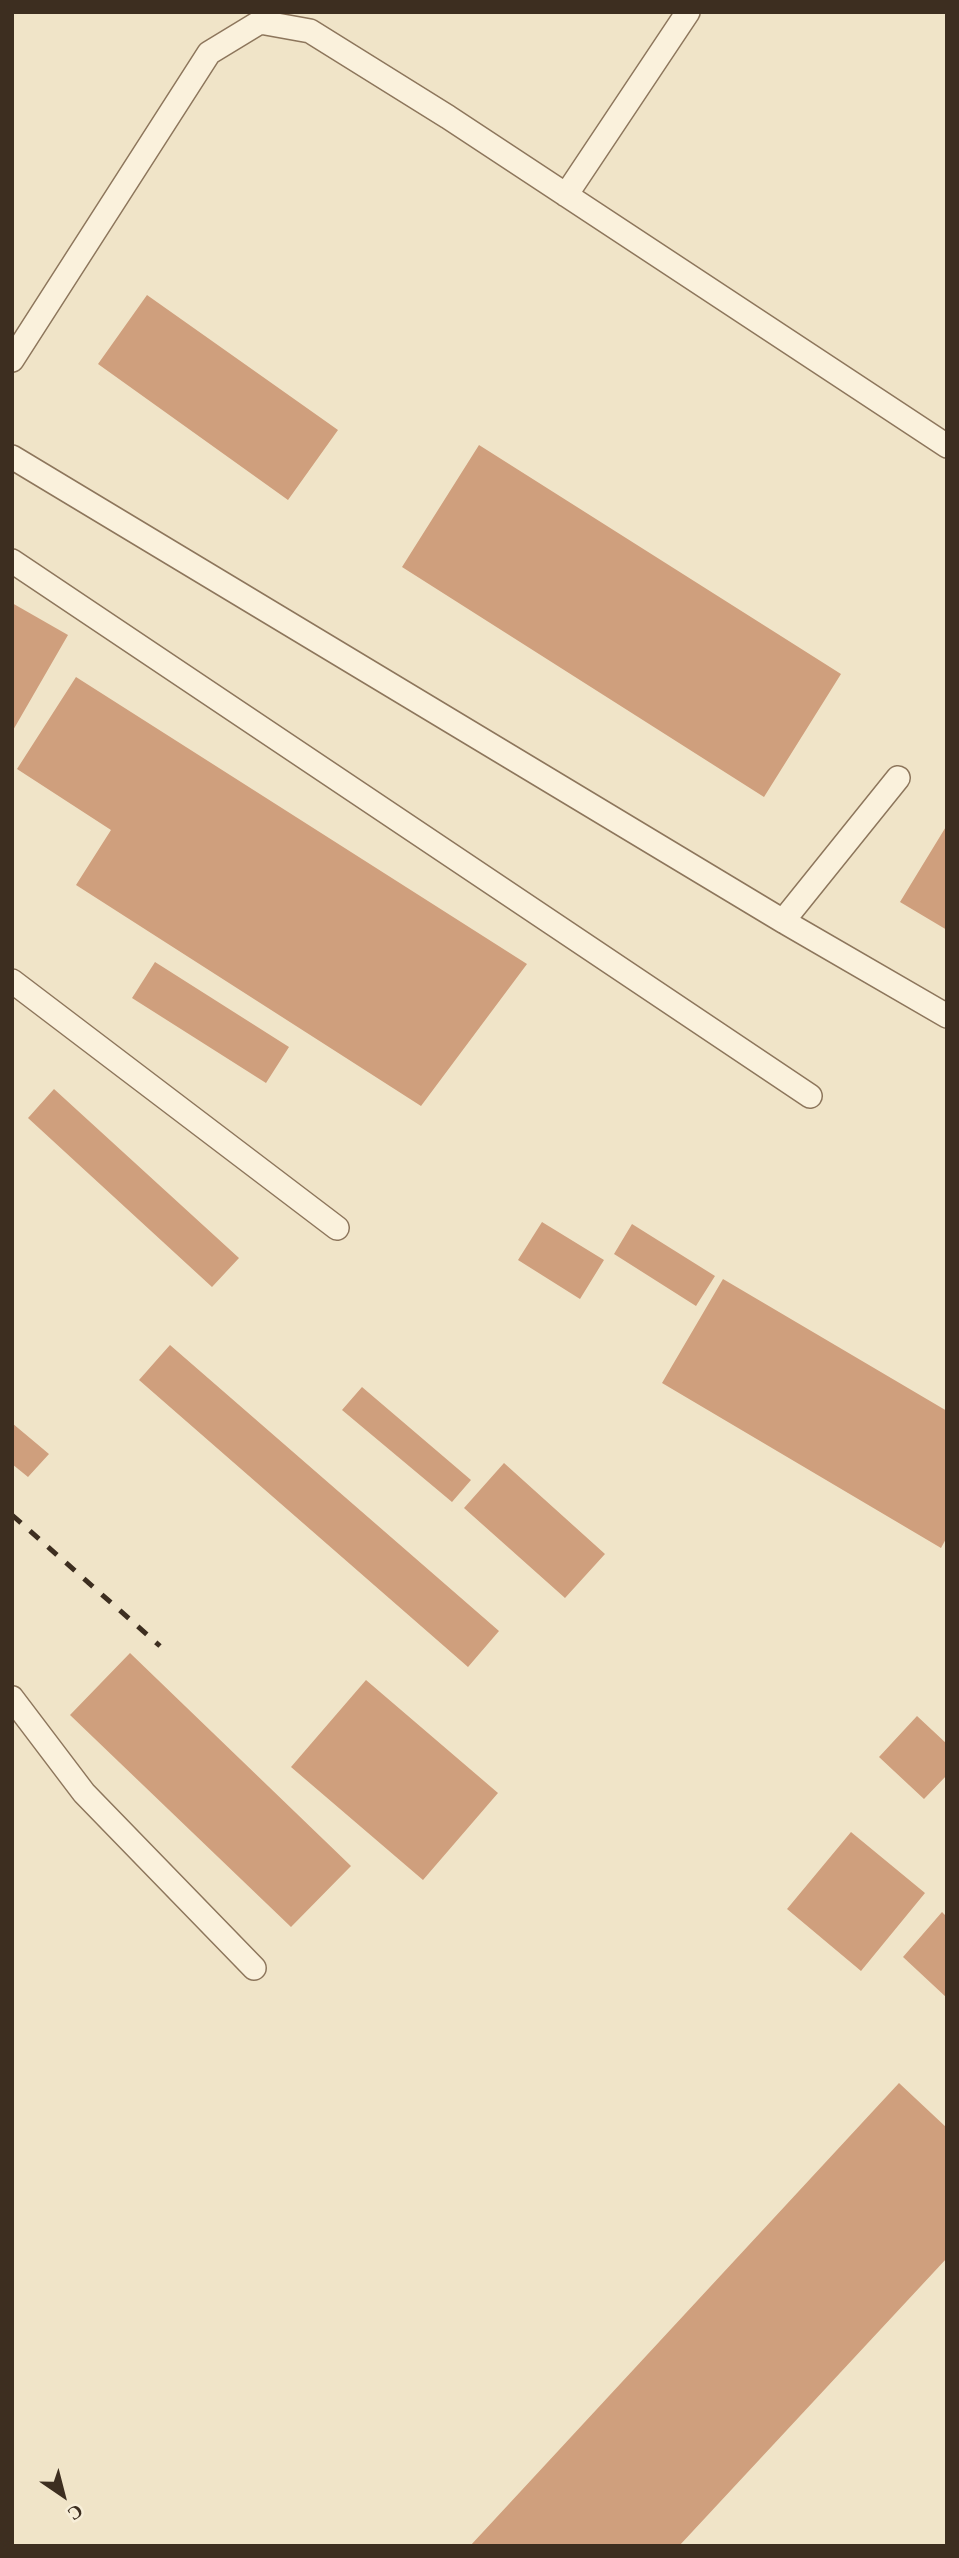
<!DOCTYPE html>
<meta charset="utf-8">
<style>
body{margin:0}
#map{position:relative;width:959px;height:2558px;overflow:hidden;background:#f0e4c8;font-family:"Times New Roman",serif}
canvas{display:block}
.frame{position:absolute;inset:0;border:14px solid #3d2e20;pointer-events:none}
.north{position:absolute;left:28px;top:2460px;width:70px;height:70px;-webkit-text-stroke:5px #f7eed8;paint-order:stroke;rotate:145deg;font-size:19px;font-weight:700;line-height:28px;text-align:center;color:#3d2e20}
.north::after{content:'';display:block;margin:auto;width:24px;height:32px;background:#3d2e20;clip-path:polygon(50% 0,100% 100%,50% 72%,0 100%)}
</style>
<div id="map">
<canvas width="959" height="2558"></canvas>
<div class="frame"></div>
<div class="north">С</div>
</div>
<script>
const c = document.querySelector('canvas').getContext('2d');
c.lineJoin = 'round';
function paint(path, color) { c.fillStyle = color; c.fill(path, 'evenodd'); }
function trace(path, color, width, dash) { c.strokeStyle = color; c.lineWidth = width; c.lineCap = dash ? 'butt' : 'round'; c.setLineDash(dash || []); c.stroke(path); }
const building = new Path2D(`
 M147,295L338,430L288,500L98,364Z
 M479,445L841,674L764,797L402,567Z
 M12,603L68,635L12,732Z
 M76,677L527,964L421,1106L76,885L111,830L17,769Z
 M947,825V930L900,902Z
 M155,962L289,1047L266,1083L132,998Z
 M54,1089L239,1258L212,1287L28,1118Z
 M542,1222L604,1260L580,1299L518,1260Z
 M632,1224L715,1276L696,1306L614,1254Z
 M723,1279L947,1411V1537L941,1548L662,1383Z
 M170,1345L499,1631L468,1667L139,1380Z
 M362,1387L471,1480L452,1502L342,1410Z
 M12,1423L49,1454L28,1477L12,1464Z
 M504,1463L605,1554L565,1598L464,1508Z
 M130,1653L351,1866L291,1927L70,1715Z
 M366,1680L498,1793L423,1880L291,1767Z
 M917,1716L947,1744V1775L924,1799L879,1757Z
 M851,1832L925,1893L861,1971L787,1909Z
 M942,1912L947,1917V1998L903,1957Z
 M899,2083L947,2128V2258L679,2546H470Z`);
const service = new Path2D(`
 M566,195L688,12
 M12,360L209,53L260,22L310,31L448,117L947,446
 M12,457L783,921L947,1016
 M12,561L810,1096
 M783,921L898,778
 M12,981L337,1228
 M12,1698L84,1793L254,1968`);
const rail = new Path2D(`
 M12,1515L160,1646`);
paint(building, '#cf9f7d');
trace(service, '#8d765c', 26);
trace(service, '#faf1dc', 23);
trace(rail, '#3d2e20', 5, [12, 12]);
</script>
